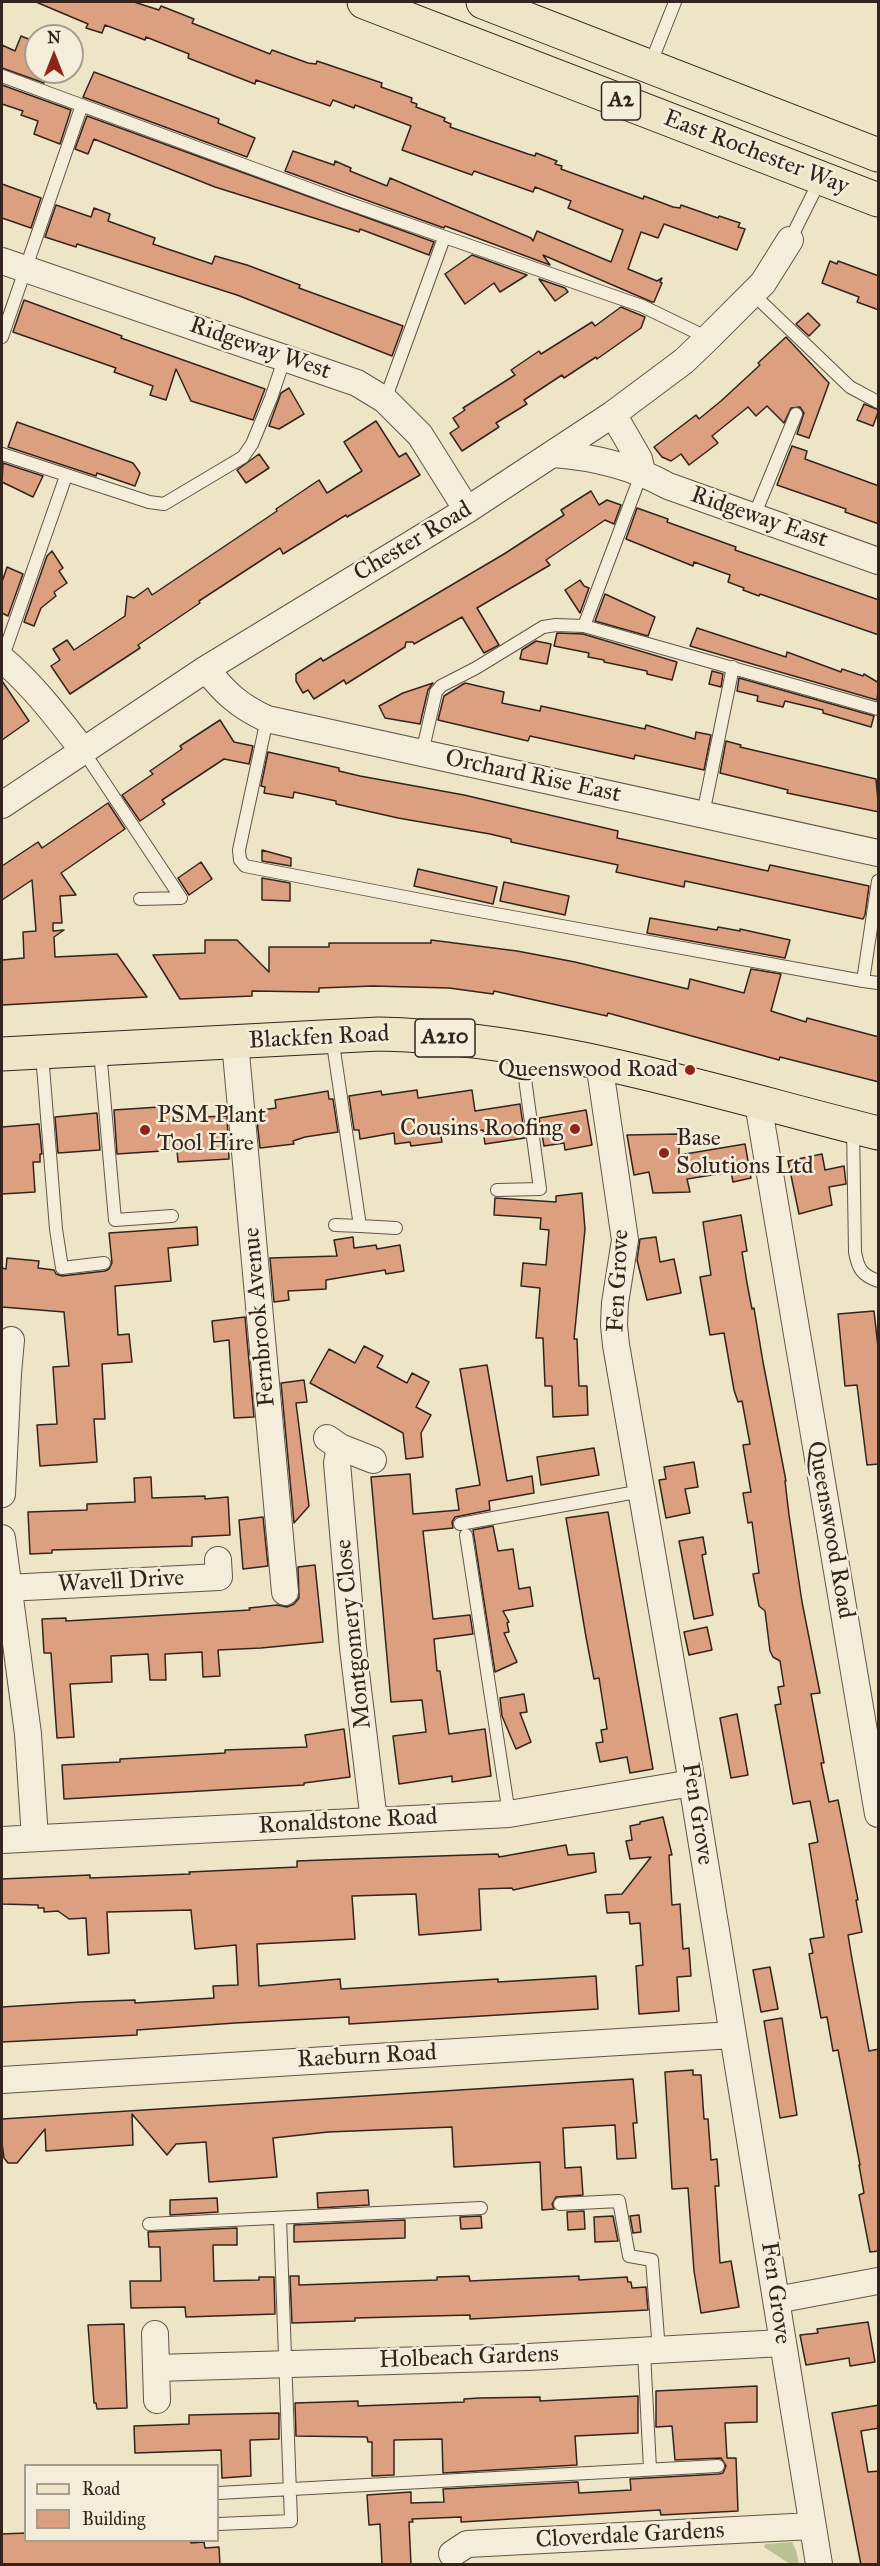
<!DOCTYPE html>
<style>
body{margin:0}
#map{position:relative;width:880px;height:2566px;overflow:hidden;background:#eee4c6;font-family:"IM FELL Great Primer",serif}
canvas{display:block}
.frame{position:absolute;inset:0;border:3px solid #34241d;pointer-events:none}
.legend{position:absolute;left:24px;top:2464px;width:195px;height:78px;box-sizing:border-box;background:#f4edda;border:2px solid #a79d8e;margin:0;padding:8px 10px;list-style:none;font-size:18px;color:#34241d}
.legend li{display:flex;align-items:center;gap:12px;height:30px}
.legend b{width:30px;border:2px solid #a79d8e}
.north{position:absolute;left:24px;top:24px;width:60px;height:60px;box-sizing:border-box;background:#f4edda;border:2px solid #a79d8e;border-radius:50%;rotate:0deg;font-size:16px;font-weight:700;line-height:24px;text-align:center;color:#34241d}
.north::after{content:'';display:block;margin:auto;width:21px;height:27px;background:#8f2418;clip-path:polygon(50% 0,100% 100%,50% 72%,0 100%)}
</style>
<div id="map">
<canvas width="880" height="2566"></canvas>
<div class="frame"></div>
<ul class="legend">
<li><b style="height:8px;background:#eee4c6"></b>Road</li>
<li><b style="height:16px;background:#dca080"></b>Building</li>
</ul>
<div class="north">N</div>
</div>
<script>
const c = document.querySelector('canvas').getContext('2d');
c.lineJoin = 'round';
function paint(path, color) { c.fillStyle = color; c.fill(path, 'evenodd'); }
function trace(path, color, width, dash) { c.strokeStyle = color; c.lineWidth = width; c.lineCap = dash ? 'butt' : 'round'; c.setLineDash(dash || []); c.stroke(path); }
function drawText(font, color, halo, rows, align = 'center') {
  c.font = font + ' "IM FELL Great Primer",serif'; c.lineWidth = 5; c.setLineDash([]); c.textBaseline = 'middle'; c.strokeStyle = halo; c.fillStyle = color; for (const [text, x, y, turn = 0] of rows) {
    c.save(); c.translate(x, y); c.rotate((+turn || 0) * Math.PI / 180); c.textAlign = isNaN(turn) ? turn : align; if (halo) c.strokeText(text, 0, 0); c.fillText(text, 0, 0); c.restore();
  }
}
const green = new Path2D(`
 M792,2542L796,2550L799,2564H790L764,2547L765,2544Z`);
const building = new Path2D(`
 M36,2H134L159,10L161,6L194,19L192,23L270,54L272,50L308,63L316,64L317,61L382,83L381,87L412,98L411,102L417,104L416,107L445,118L444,121L451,124L450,127L528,154L535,156L536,153L557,161L555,164L562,166L561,169L643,199L644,196L673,207L680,208L681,205L718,218L719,216L740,223L738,227L745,229L737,250L664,224L658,238L641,232L628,269L657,281L662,278L660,282L662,283L654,302H652L543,255L550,265L445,226L444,228L285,171L293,151L334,165L335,161L351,168L350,171L387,186L390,178L531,238L533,241L537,231L611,262L623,230L568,208L571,201L535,187L533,192L474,171L472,175L402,150L411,126L355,105L354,108L333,100L330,106L256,80L255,84L188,58L189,54L146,37L145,40L105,25L102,33L86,28L88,24Z
 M21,36L36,42V72H48L44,83L2,68V45L15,51Z
 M94,72L219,119L218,123L255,138L247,157L83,97Z
 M2,85L71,110L60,144L34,134L38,121L21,115L23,111L2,104Z
 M87,116L434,242L429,255L360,229L359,232L215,187L94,139L88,154L75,149Z
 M2,184L41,198L31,228L2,218Z
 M56,205L91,217L94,208L110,214L108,221L155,238L153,244L212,264L215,256L247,265L300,285L299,288L403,326L392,356L237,295L77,244L76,247L45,237Z
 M472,255L527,275L500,292L494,283L465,304L445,274Z
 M830,261L837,264L838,261L879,276V310L857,302L859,297L822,283Z
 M539,279L565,288L568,292L555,301Z
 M24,300L122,336L121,338L265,389L253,420L191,401L176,369L166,400L150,395L153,386L114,372L116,368L13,332Z
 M621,307L645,317L641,328L597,359L596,357L564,378L562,375L524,400L527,404L496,423L499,427L462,451L450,433L459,427L453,418L465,410L463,408L515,375L511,370L539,351L541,354L592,322L595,326Z
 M808,313L820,325L809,336L796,324Z
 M786,337L829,383L809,438L797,434L804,413L800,407L791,408L784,423L767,406L756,416L748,407L712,436L718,443L689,465L681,454L671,461L662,457L654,447L696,415L699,419L721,401L760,365L758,363Z
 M289,388L304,414L279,429L269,426L281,393Z
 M864,404L879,410L873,426L857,420Z
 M376,421L399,457L406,453L420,475L347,517L346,515L283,554L280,548L199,601L200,603L138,645L140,648L70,694L51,666L60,660L53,649L67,640L74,650L125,616L127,596L134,598L148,588L152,595L277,511L276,509L319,480L327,493L362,471L344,442Z
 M17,422L133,463L140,473L135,486L97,473L96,476L8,447Z
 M792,446L807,451L805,459L879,486V524L845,512L846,509L777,485Z
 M259,454L269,468L246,483L237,470Z
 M3,463L43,476L33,497L2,482Z
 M591,491L599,505L607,500L621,505L614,524L605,520L546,560L550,565L477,608L499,645L484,653L462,617L414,644L413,642H406L405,647L346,684L344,680L314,699L308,690L303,693L296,681V674L321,658L323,661L504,554L564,515L561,510Z
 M637,508L668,519L667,522L736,547L735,550L879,600V635L760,594L759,596L743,590L744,588L728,582L730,575L694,562L693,566L626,539Z
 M52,551L63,568L59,571L67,583L54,592L56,596L41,608L34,626L24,622L47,556Z
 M7,567L23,574L8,616L2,613V582Z
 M580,580L584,586L589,588L580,613L565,590Z
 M605,594L655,617L648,636L595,621Z
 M697,628L786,657L787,652L841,672L842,669L863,676L864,674L879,683L877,700L690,646Z
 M557,633L583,634L677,662L672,680L647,674V671L604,662V660L588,657L589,653L554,646Z
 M536,641L551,644L547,664L520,659L522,650Z
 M712,671L723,674L721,687L709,684Z
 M739,678L874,716L871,727L823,713V710L785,701L783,707L757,701L758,696L737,691Z
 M2,681L29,721L2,740Z
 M433,683L428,690L420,724L385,718L379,706L403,693Z
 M465,683L504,692L502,703L540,711L541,706L645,729L646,725L695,739L696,732L711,735L704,770L635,755L634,759L530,736L528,741L438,720L444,696Z
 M220,720L234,742L253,746L249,764L224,759L162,800L165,804L140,821L122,795L153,774L150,771L182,749L180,746Z
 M726,741L741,745L740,747L876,779L879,812L787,793L788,790L720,773Z
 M268,752L339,768V771L360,776L464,795L618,831L617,838L768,871L770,865L869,886L865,915L863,919L685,881L684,887L616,872L618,865L511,842V839L490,834L398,818L336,804V801L294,792L293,798L264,793L265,787L261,786Z
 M108,803L125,829L61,873L76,895L60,896L62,923H53V931L64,930L54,937L55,957L117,954L147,997L2,1005V960L24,958L23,932L36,931L32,880L2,900V866L38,842L42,848Z
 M262,850L291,858V866L262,861Z
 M201,862L212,879L189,895L178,878Z
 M418,869L497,887L493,904L414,886Z
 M262,878L290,883V901L262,900Z
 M504,882L569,896L565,915L500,901Z
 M650,918L717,930L718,927L740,931V929L790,940L785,958L647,933Z
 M205,940H237L269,972V947H329V943H431V940L517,951L575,962L688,989L690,979L744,993L751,969L781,974L771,1011L806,1022L807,1018L879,1037V1082L780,1057L779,1060L608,1013L607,1016L494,991L493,994L449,988L373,986L319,988V992L252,991V996L180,999L153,955L205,953Z
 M417,1090L418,1098L472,1090L475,1111L520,1104L525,1138L485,1144L483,1130L441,1136L442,1142L411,1146L410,1142L395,1144L394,1133L360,1139L359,1130H354L349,1096L381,1091L382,1095Z
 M328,1091L329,1099H333L338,1132L305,1137L293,1141L294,1144L260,1148L256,1111L276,1108L275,1100Z
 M174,1106L175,1118L227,1116L229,1159L178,1162L177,1150L117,1154L114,1110Z
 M586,1110L592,1145L565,1150L564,1143L544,1146L539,1118Z
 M97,1113L100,1150L58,1153L55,1117Z
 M39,1124L42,1154H40V1162H33L35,1192L2,1194V1127Z
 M679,1134V1155L745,1144L751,1178L733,1182L731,1172L687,1179L690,1192L653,1193L649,1172L634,1175L627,1135Z
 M822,1154L825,1170L844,1166L846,1184L829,1187L832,1205L799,1214L788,1161Z
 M582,1193L585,1229L574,1339H577L579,1386H587L588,1415L553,1417L552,1386H545L543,1338H536L540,1288L521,1286L523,1263L546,1265L549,1230L540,1229L541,1218L494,1215L495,1198L556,1202V1196Z
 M741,1215L747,1251L742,1252L747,1283L752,1309L754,1308L763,1362L786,1481H785L789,1515L802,1602L820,1693L811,1694L824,1763H821L829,1802L838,1800L858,1900H856L862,1932L848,1935L852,1959L869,2051L879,2049V2251L870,2252L859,2195L864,2193L859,2165H860L838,2050L833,2051L827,2017L821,2018L809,1954L813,1953L810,1939L824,1937L809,1844L818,1842L810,1801L793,1804L775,1705L781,1704L778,1687L784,1686L780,1661L773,1657L770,1651L765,1611L759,1606L753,1574L759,1573L752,1522L748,1523L743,1493L751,1492L743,1445L750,1444L742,1401L738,1402L734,1390L724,1333L710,1335L700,1277L711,1275L703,1222Z
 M197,1227L198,1245L168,1248L171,1281L115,1286L118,1335L129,1334L132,1362L102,1364L105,1419H94L97,1462L40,1466L37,1425L57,1424L53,1367L69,1366L64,1312L2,1307V1268L6,1269L7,1258L39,1261L38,1268L54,1270L56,1274L62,1276L105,1271L109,1269L112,1263L109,1233Z
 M353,1237L354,1248L376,1245L377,1249L400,1245L404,1271L386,1274L385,1270L326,1280V1289L288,1291L289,1300L274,1302L270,1258L337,1256L334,1240Z
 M656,1237L660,1262L674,1259L681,1293L647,1300L637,1260L640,1239Z
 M874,1311L879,1356V1464L867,1465L857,1385L845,1386L838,1314Z
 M245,1317L254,1417L234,1418L229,1340L214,1342L212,1321Z
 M364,1346L383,1356L377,1367L407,1383L412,1373L429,1382L416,1407L431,1415L421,1433L423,1457L406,1459L403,1433L310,1383L329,1349L355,1363Z
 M487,1365L507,1481L532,1476L534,1493L489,1501L490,1510L455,1517L452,1522L453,1528L423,1531L433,1619L470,1615L473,1634L434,1639L437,1671H440L449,1734L485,1729L491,1776L452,1782V1776L399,1784L393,1736L426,1732L422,1700L391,1702L371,1477L410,1474L413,1514L459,1510L456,1489L480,1485L460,1369Z
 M304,1380L307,1402L296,1403L309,1506L294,1523L281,1383Z
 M594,1448L599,1475L541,1485L537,1457Z
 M694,1462L698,1487L685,1489L690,1513L666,1518L659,1480L666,1479L664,1467Z
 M151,1477L152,1498L205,1496V1499L228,1497L230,1535L192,1537V1546L52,1550V1553L30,1554L28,1512L87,1510V1504L135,1502L134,1478Z
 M608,1512L653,1769L630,1773L627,1757L600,1762L596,1743L603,1742L601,1730L607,1729L599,1678L594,1679L586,1637L566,1518Z
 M263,1517L268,1566L243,1569L239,1520Z
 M493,1526L498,1551L513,1549L519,1589L530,1587L533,1606L503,1611L509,1622L507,1623L509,1632L504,1633L517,1662L495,1672L473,1530Z
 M703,1537L706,1554L702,1555L713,1615L694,1619L679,1541Z
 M315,1565L323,1642L261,1648L218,1650L220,1676L203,1677L202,1652L165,1654L166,1680H150L148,1654L111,1656L112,1682L70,1684L74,1737L57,1738L51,1653H44L42,1619L66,1618V1621L250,1610L249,1608L277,1605L287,1607L294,1604L299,1598L298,1567Z
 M707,1627L712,1650L689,1655L684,1632Z
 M524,1694L527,1712L520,1713L531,1742L516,1749L502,1716L500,1698Z
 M737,1714L748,1775L731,1778L720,1718Z
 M344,1729L350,1777L304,1783V1785L64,1799L62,1765L120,1762V1759L225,1753V1750L307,1747L305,1735Z
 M663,1817L672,1855H669L672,1905L680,1904L683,1949L689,1948L691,1976L677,1977L679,2011L639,2014L636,1966L643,1965L640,1923L630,1924L629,1912L607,1913L605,1895L622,1894L651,1857L630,1859L626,1841L632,1840L630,1826L640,1824V1822Z
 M566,1845L568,1855L594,1853L596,1872L513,1890L512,1888L479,1889L481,1930L419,1935L416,1894L352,1896L355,1939L257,1944L259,1986L340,1979L341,1989L498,1979V1982L596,1976L598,2009L349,2024V2017L235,2023L137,2030V2035L2,2042V2007L81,2002L135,2000V2003L214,1998L213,1986L238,1985L236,1945L195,1949L191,1910L107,1912L109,1953L88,1955L86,1918L69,1919L58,1911L44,1912V1908H38V1905L2,1904V1879L90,1875V1878L190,1874L189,1872L297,1867V1861L350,1859L498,1854L499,1857Z
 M770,1967L778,2009L761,2012L753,1970Z
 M782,2018L797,2115L780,2118L764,2021Z
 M693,2070V2075H701L704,2119H708L711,2160L717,2159L719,2186H715L720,2263L731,2261L739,2307L701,2313L694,2271L688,2188L672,2189L665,2072Z
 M633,2079L637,2123H633L636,2158L617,2159L615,2125L563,2128L565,2168L581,2167L583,2195L556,2197L552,2204L554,2209L542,2210L540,2162L454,2167L452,2127L328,2132L273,2138L277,2177L209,2182L206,2142L176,2144L167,2155L132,2114L133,2145L46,2151L45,2129L17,2163H8L4,2158L2,2143V2119Z
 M368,2190L369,2205L318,2208L317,2193Z
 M217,2198L218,2212L170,2215V2200Z
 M584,2211L585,2229L568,2230L567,2212Z
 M639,2215L641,2232L633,2233L630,2216Z
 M481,2216L482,2228L461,2229L460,2217Z
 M613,2216L618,2241L595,2242L594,2217Z
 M405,2220V2238L294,2242V2225Z
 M237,2228V2245H213L214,2281L259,2280V2277H274L275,2314L186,2317L185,2307L131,2308L130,2281H161L160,2247H149L148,2232Z
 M290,2276H299V2285L437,2280V2277L469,2276L470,2281L579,2276V2280L627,2277L628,2282H631L632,2288L646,2287L648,2310L470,2319V2315L355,2318V2321L292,2323Z
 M868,2322L875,2362L850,2366L849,2358L806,2365L800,2335L818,2333L817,2329Z
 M124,2324L127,2408L97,2409L96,2403H94L88,2325Z
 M757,2386V2422L725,2423L727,2458H736L738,2511L661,2515L660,2510L461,2522V2517L412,2519L413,2522H409L411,2565H382L380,2524L369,2525L367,2495L411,2492V2503L444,2502L443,2489L578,2482L579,2493L631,2490L630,2479L719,2474L723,2473L726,2466L721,2458L675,2460L672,2426L656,2427V2391Z
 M638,2396V2433L575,2436L577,2465L443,2473L442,2439L394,2440V2475L372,2476V2442H368L367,2437L296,2436L295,2403L358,2401V2406L464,2402V2399L479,2398L540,2397V2401Z
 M879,2405V2428L861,2431L868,2472L879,2471V2565H861L832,2413Z
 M279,2413V2439L250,2440L251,2476L222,2478L221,2450L135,2453L134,2426L189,2424V2415Z
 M26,2533V2541H190L191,2543L204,2542L205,2548L219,2547L220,2565H2V2534Z`);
const lane = new Path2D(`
 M650,65L675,2
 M2,76L339,200L642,306L708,338
 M790,240L820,180
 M753,294L850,387L878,402
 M2,337L82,105
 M385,400L444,238
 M2,454L149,502L164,504L243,457L252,444L271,398L285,357
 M642,472L584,626L878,709
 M754,516L796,414
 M2,659L66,476
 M267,719L239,850L240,860L245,866L452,906L863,981L878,881
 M82,749L181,898L140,899
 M422,753L436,692L441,686L476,668L543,627L556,625L584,626
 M703,814L733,667
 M863,981L878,983
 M332,1037L360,1226L396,1228
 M100,1051L115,1220L172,1216
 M42,1054L56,1229L62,1268L104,1263
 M853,1128L855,1252C858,1269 862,1275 878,1281
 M497,1190L540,1189L521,1049
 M335,1225L360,1226
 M460,1524L642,1491
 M466,1535L509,1814
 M560,2204L619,2201L629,2256L652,2260L659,2351
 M149,2224L481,2208
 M644,2352L650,2469
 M218,2493L718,2466
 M218,2524L291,2521L280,2218`);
const street = new Path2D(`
 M2,261L357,383L385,400L420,435L467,510
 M613,414L639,459L642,472
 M553,454C595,457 632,466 668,486L878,561
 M2,659C33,685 57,717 82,749
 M206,669C225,693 239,706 267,719L878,853
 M2,805L206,669L467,510L613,414L684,361L708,338L763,283L790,240
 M235,1042L285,1592
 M599,1062L625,1240L615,1303L614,1325L616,1345L692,1783L819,2564
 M758,1103L878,1814
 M2,1372L8,1373L2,1494
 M8,1373L11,1340
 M327,1438L340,1447L337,1463L353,1648L374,1821
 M340,1447L373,1460
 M2,1538L28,1734L35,1838
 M7,1588L219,1577L218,1560
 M2,1840L509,1814L692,1783
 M2,2080L733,2035
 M776,2300L878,2281
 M155,2334L157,2400
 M156,2368L528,2357L782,2343
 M452,2554L467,2544L812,2526`);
const primary = new Path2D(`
 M2,1054L379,1034C550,1038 714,1092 878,1133`);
const highway = new Path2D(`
 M364,2L878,200
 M483,2L878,155`);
const markers = [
 [690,1070,6,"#8f2418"],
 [575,1129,6,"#8f2418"],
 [145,1130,6,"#8f2418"],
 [664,1153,6,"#8f2418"]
];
const shields = [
 [621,101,39],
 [445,1038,60]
];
const shieldNames = [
 ["A2",621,101],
 ["A210",445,1038]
];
const streetNames = [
 ["East Rochester Way",756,153,21],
 ["Ridgeway West",260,349,19],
 ["Ridgeway East",759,518,19],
 ["Chester Road",413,542,-31],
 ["Orchard Rise East",533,777,12],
 ["Blackfen Road",319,1038,-3],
 ["Fen Grove",619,1281,-87],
 ["Fernbrook Avenue",260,1317,-95],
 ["Queenswood Road",830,1530,80],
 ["Wavell Drive",121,1582,-3],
 ["Montgomery Close",354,1634,-96],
 ["Fen Grove",697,1814,81],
 ["Ronaldstone Road",348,1822,-3],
 ["Raeburn Road",367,2057,-3],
 ["Fen Grove",775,2293,82],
 ["Holbeach Gardens",469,2358,-2],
 ["Cloverdale Gardens",630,2536,-3]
];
const poiNames = [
 ["Queenswood Road",678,1070],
 ["PSM Plant",157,1116,"left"],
 ["Tool Hire",157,1144,"left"],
 ["Cousins Roofing",563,1129],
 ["Base",676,1139,"left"],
 ["Solutions Ltd",676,1167,"left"]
];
paint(green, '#bbc393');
paint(building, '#dca080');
trace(building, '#34241d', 1.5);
trace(lane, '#625447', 14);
trace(street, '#625447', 28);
trace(primary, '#34241d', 35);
trace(highway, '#34241d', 35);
trace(lane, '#f4edda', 12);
trace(street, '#f4edda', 26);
trace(primary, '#eee4c6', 33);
trace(highway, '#eee4c6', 33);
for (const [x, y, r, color] of markers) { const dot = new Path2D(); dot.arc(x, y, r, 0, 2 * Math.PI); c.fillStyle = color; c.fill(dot); trace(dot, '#f4edda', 2); }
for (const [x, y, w] of shields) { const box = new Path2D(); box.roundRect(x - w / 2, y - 19, w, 38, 4.5); c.fillStyle = '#f4edda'; c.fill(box); trace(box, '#34241d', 1.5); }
drawText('bold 22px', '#34241d', null, shieldNames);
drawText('24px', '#34241d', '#f4edda', streetNames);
drawText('24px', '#34241d', '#f4edda', poiNames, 'right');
</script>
